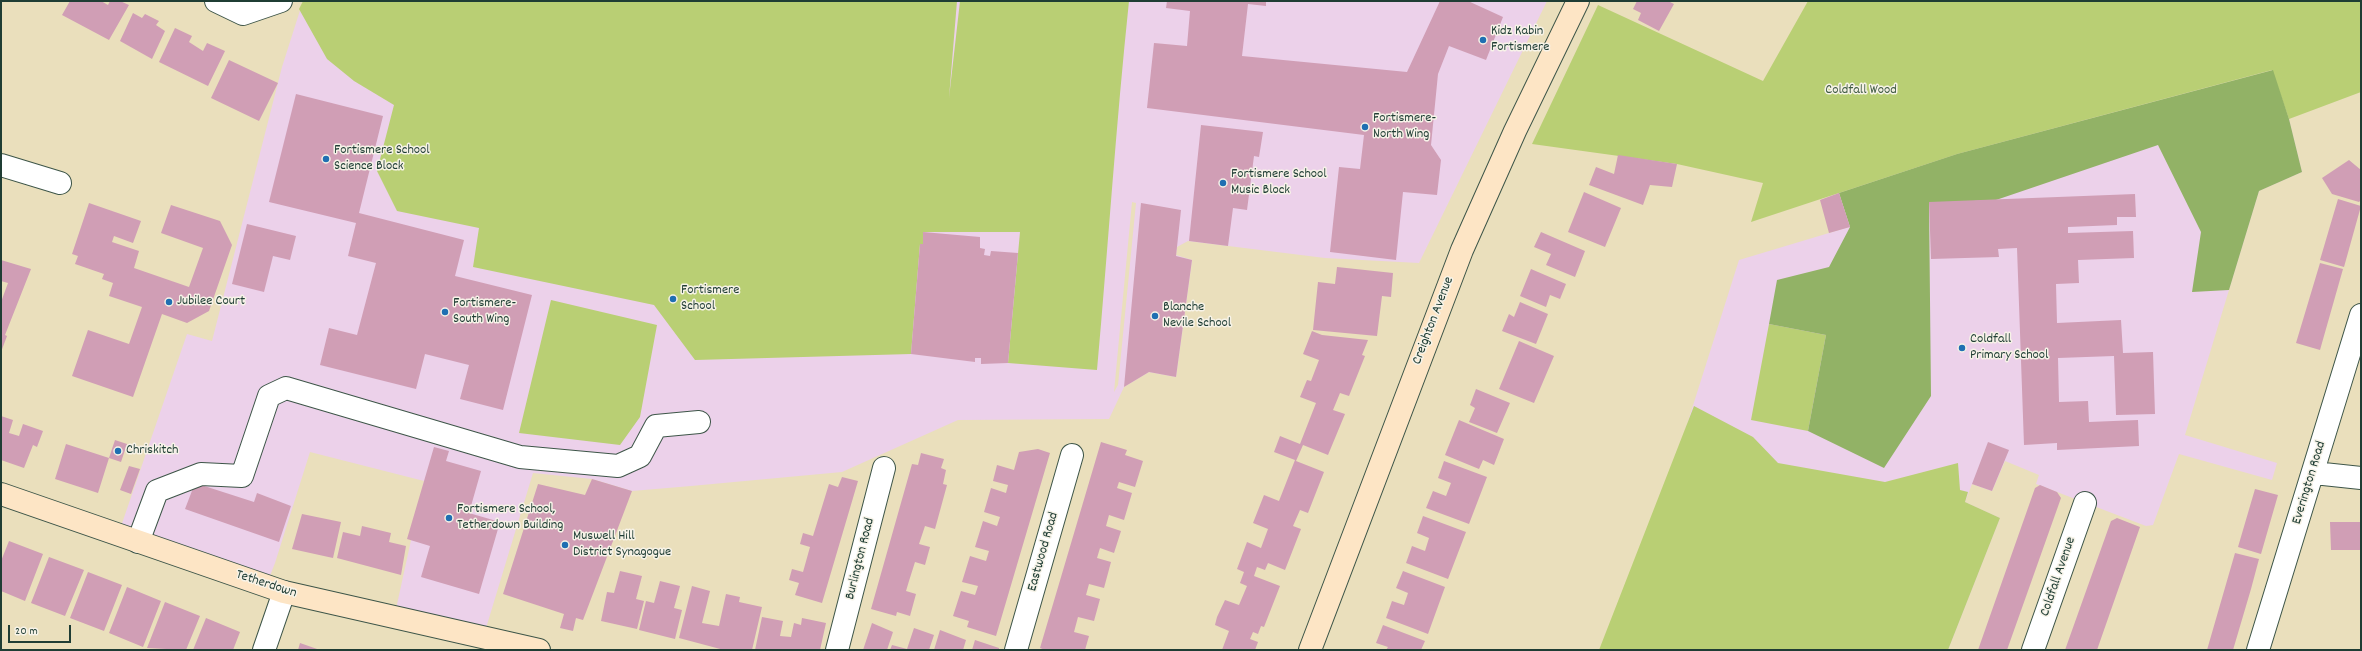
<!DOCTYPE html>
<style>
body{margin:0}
#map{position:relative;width:2362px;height:651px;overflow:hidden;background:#eadfbc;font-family:Dekko,sans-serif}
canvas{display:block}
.frame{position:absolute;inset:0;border:2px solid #1f3d34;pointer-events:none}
.scale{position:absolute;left:8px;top:625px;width:63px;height:18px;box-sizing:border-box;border:2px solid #1f3d34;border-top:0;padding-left:5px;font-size:12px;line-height:14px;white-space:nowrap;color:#1f3d34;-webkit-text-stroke:3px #f7f3e8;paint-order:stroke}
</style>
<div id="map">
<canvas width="2362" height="651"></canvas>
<div class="frame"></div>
<div class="scale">20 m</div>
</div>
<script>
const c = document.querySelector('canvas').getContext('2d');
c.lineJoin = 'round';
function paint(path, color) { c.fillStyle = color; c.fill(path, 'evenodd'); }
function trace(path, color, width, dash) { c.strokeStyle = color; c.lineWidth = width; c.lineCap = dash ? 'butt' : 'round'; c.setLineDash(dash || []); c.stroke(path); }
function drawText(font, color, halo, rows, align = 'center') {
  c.font = font + ' Dekko,sans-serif'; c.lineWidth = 3; c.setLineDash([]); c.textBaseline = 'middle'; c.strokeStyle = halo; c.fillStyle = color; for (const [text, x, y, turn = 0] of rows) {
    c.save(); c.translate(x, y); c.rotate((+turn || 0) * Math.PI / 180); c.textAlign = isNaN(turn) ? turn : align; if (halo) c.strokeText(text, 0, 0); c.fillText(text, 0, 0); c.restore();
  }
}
const built = new Path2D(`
 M303,1H1547L1419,263L1325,258L1188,241L1177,247L1176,255L1192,260L1176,377L1149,372L1124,387L1109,419L958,420L842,472L691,486L632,491L592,479L533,473L483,638L394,618L424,481L310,452L275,563L266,586L118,535L187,334L212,341L282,67ZM1132,202L1136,203L1118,385L1114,392Z
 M2289,119L2302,172L2259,191L2185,435L2277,463L2272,480L2179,454L2153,525L2146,526L2036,484L2039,475L2005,461L1992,491L1972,484L1965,502L2000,518L1948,650H1600L1671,475L1739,260L1849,227L1839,193Z`);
const green = new Path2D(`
 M303,1H957L949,98L960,1H1129C1116,124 1108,247 1097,370L1008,363L1020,232H923V244H920L911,354L695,360L654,305L473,267L479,228L397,211L377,171L394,105L354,81L327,59L299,9Z
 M1808,1H2361V92L2289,119L2272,70L1957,154L1751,222L1763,183L1677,164L1532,144L1598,5L1763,81Z
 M551,300L657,325L640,417L620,445L519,433Z
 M1769,324L1826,335L1808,431L1751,420Z
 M1694,406L1753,437L1778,463L1885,482L1958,463L1960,490L1968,492L1965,502L2000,518L1948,650H1599Z`);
const forest = new Path2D(`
 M2273,70L2289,119L2302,172L2259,191L2229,290L2192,292L2201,232L2158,145L1996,200L1929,203L1931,396L1884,468L1808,431L1826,335L1769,324L1777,280L1829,267L1850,227L1839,193L1957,154Z`);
const building = new Path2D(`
 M70,1H101L108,5L110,1H120L129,5L109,40L62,15Z
 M1167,1H1266V6L1248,4L1242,56L1407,72L1440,1H1468L1503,17L1486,60L1449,46L1438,74L1431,145L1441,160L1437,195L1403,192L1396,260L1330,252L1339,167L1360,169L1364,135L1147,108L1154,43L1187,46L1190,11L1166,8Z
 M1637,1H1668L1674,4L1659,31L1638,20L1641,13L1633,9Z
 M133,13L142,18L145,14L159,21L156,25L165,31L152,59L120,41Z
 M175,28L192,36L189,42L203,51L207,43L225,51L208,86L159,62Z
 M229,60L278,83L259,121L211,98Z
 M296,94L383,116L359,213L464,240L455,276L532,295L503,410L460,399L469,365L425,354L416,389L320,365L329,328L357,335L376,263L348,256L356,223L269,202Z
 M1201,125L1263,132L1259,157L1254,156L1247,210L1233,208L1228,246L1189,241Z
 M1618,155L1677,164L1672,187L1650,185L1643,205L1589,185L1596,167L1614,174Z
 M2349,160L2361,170V200L2359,202L2332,194L2322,178Z
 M1584,192L1621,208L1605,247L1568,232Z
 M1839,193L1850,227L1829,233L1820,200Z
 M2135,194L2136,217H2117V225L2068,227V233L2133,231L2134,258L2078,260L2079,283L2056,284L2057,323L2121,320L2123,353L2153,352L2155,414L2116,415L2114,356L2058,358L2059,402L2088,401L2089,422L2138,420L2139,446L2057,450V443L2024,445L2017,248L1998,249L1999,257L1931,259L1929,202Z
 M2338,199L2361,206L2344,267L2320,260Z
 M89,203L141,221L133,243L114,236L112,242L139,251L134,268L189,287L203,248L161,233L171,205L220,221L232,245L209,311L187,323L162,314L133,397L72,376L88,330L129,344L142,307L109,296L113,283L102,279L104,274L75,264L78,256L72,254Z
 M1141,203L1181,210L1176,256L1192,260L1176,377L1149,372L1124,387Z
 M247,224L296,236L290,260L273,256L264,292L232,284Z
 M923,232L980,237V248L985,249L984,255L990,256L991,251L1018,253L1008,363L981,364V358H975V362L911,354L920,244H923Z
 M1541,232L1585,251L1575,277L1546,265L1551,254L1534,247Z
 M1,260L31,269L5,335L7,336L1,352V302L8,283L1,281Z
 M2320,263L2343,269L2320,350L2296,343Z
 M1337,267L1393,273L1391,297L1382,296L1377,336L1313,330L1318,282L1335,284Z
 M1531,269L1566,284L1560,299L1550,295L1546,307L1520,296Z
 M1520,302L1548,314L1536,344L1502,331L1509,314L1514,317Z
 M1312,331L1322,335L1368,340L1362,355L1365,356L1349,396L1340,393L1333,410L1345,414L1328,455L1303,445L1296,461L1324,472L1308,513L1300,510L1293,526L1301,529L1285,570L1268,563L1265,570L1257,567L1254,576L1280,586L1264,627L1261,626L1258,634L1253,632L1250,639L1258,642L1255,650H1222L1229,631L1215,625L1217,617L1225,600L1239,605L1247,586L1240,583L1244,572L1237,569L1247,542L1261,548L1268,529L1253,523L1264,495L1279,501L1295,460L1274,452L1280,436L1300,444L1316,403L1300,397L1307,380L1311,381L1319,360L1303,354Z
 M1519,341L1554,356L1534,403L1499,389Z
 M1476,389L1510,403L1497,433L1469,422L1475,408L1470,405Z
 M1,416L13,420L9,433L19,436L23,424L43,431L37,447L33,445L24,468L1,460Z
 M1459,420L1504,439L1494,465L1483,460L1479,469L1445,455Z
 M115,440L127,444L121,462L109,458Z
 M1101,442L1127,450L1125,455L1143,461L1135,487L1119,482L1117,488L1132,493L1124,520L1109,515L1106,526L1121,531L1114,553L1100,548L1097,558L1111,562L1104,588L1089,584L1086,595L1100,599L1094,621L1078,617L1074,632L1089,636L1085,650H1045L1040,648Z
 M1988,442L2009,450L1992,491L1972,484Z
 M66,444L109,458L98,493L55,479Z
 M434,447L449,451L446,461L481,471L469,513L500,522L479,594L421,577L430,546L407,539Z
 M1038,449L1050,453L996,636L967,627L969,621L953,616L961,591L975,595L978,586L962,582L970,556L986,561L989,551L975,547L983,521L997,526L1000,517L984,512L991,488L1006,493L1008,485L993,481L997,465L1014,470L1019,452Z
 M921,453L944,459L941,468L946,470L943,484L947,485L935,529L925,526L919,544L930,547L925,565L915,562L909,581L906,591L916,594L910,616L897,612L896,616L871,609L912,464L918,465Z
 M1444,461L1487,477L1469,524L1426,508L1433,491L1446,496L1451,483L1438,478Z
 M129,466L140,469L131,494L120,490Z
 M842,477L858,481L822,603L795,595L799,583L789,580L792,569L803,572L810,547L800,544L803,533L813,536L829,484L838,487Z
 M592,479L632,491L583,620L576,618L573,631L560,628L564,614L503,594L538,484L585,495Z
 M195,483L254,502L257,493L291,506L279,542L185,509Z
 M2040,485L2057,492L2061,498L2007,650H1978L2035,488Z
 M2255,489L2278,495L2261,554L2238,547Z
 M302,514L341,522L333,558L292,549Z
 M1423,516L1466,532L1448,579L1406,563L1412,546L1425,551L1429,538L1417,533Z
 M2117,518L2140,527L2097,650H2065L2111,521Z
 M2330,522H2361V550H2331Z
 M362,526L391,533L389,542L406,546L401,575L337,558L343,532L360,536Z
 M9,541L43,554L25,601L1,591V561Z
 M2235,553L2259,559L2251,589L2233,650H2207Z
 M49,557L84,570L65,616L31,603Z
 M620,571L642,576L636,599L644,601L637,629L601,621L607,592L614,593Z
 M1403,571L1445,587L1428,634L1386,618L1392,601L1404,605L1408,593L1396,588Z
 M88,572L122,585L104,631L70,618Z
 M660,581L680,586L674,608L682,610L675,639L639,630L646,601L654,603Z
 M692,586L710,591L702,623L719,626L726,594L740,597L739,602L762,607L752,650H724L679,638Z
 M127,587L161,601L143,647L109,633Z
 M165,602L200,616L186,650L147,648Z
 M762,617L783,621L780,636L791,637L794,623L801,625L802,618L826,623L820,650H755Z
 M206,618L240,632L233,650H193Z
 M872,623L893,632L887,650H863Z
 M1383,625L1425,641L1421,650H1386L1388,647L1376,643Z
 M914,628L934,635L929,650H890L892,645L907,649Z
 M940,630L966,640L963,650H934Z
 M975,640L999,648V650H972Z
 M300,643L320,650H298Z`);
const street = new Path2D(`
 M216,1L243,14L281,1
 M1,165L60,183
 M2314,473L2361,478
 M138,542L157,491L201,474L242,476L269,396L286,388L520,457L618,466L640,456L656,426L699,422
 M264,650L284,592
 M837,650L884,468
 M1016,650L1072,455
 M2033,650L2085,503
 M2258,650L2361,315`);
const secondary = new Path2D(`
 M1,494L284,592L539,650
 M1310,650L1462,250L1515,131L1578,1`);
const markers = [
 [1483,40,4,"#1f6fb2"],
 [1365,127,4,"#1f6fb2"],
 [326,159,4,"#1f6fb2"],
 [1223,183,4,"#1f6fb2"],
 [673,299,4,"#1f6fb2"],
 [169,302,4,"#1f6fb2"],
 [445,312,4,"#1f6fb2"],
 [1155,316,4,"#1f6fb2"],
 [1962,348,4,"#1f6fb2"],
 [118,451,4,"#1f6fb2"],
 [449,518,4,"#1f6fb2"],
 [565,545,4,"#1f6fb2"]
];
const poiNames = [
 ["Kidz Kabin",1491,32],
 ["Fortismere",1491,48],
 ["Fortismere-",1373,119],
 ["North Wing",1373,135],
 ["Fortismere School",334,151],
 ["Science Block",334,167],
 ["Fortismere School",1231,175],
 ["Music Block",1231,191],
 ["Fortismere",681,291],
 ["School",681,307],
 ["Jubilee Court",177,302],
 ["Fortismere-",453,304],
 ["South Wing",453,320],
 ["Blanche",1163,308],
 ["Nevile School",1163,324],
 ["Coldfall",1970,340],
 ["Primary School",1970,356],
 ["Chriskitch",126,451],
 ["Fortismere School,",457,510],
 ["Tetherdown Building",457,526],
 ["Muswell Hill",573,537],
 ["District Synagogue",573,553]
];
const parkNames = [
 ["Coldfall Wood",1861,91]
];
const streetNames = [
 ["Creighton Avenue",1434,321,-69],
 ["Everington Road",2310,483,-73],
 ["Eastwood Road",1044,552,-74],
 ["Burlington Road",861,559,-76],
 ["Coldfall Avenue",2059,577,-71],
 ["Tetherdown",266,585,18]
];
paint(built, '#ecd1ea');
paint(green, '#b9cf74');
paint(forest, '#92b266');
paint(building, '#d09eb5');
trace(street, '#3d5548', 24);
trace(secondary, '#3d5548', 24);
trace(street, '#fff', 22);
trace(secondary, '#fde5c5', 22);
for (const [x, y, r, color] of markers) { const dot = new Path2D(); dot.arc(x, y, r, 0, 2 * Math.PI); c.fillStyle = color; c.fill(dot); trace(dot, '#f7f3e8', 1.5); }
drawText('14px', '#1f3d34', '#f7f3e8', poiNames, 'left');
drawText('14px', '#3e5a41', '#f7f3e8', parkNames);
drawText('14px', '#1f3d34', '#f7f3e8', streetNames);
</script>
